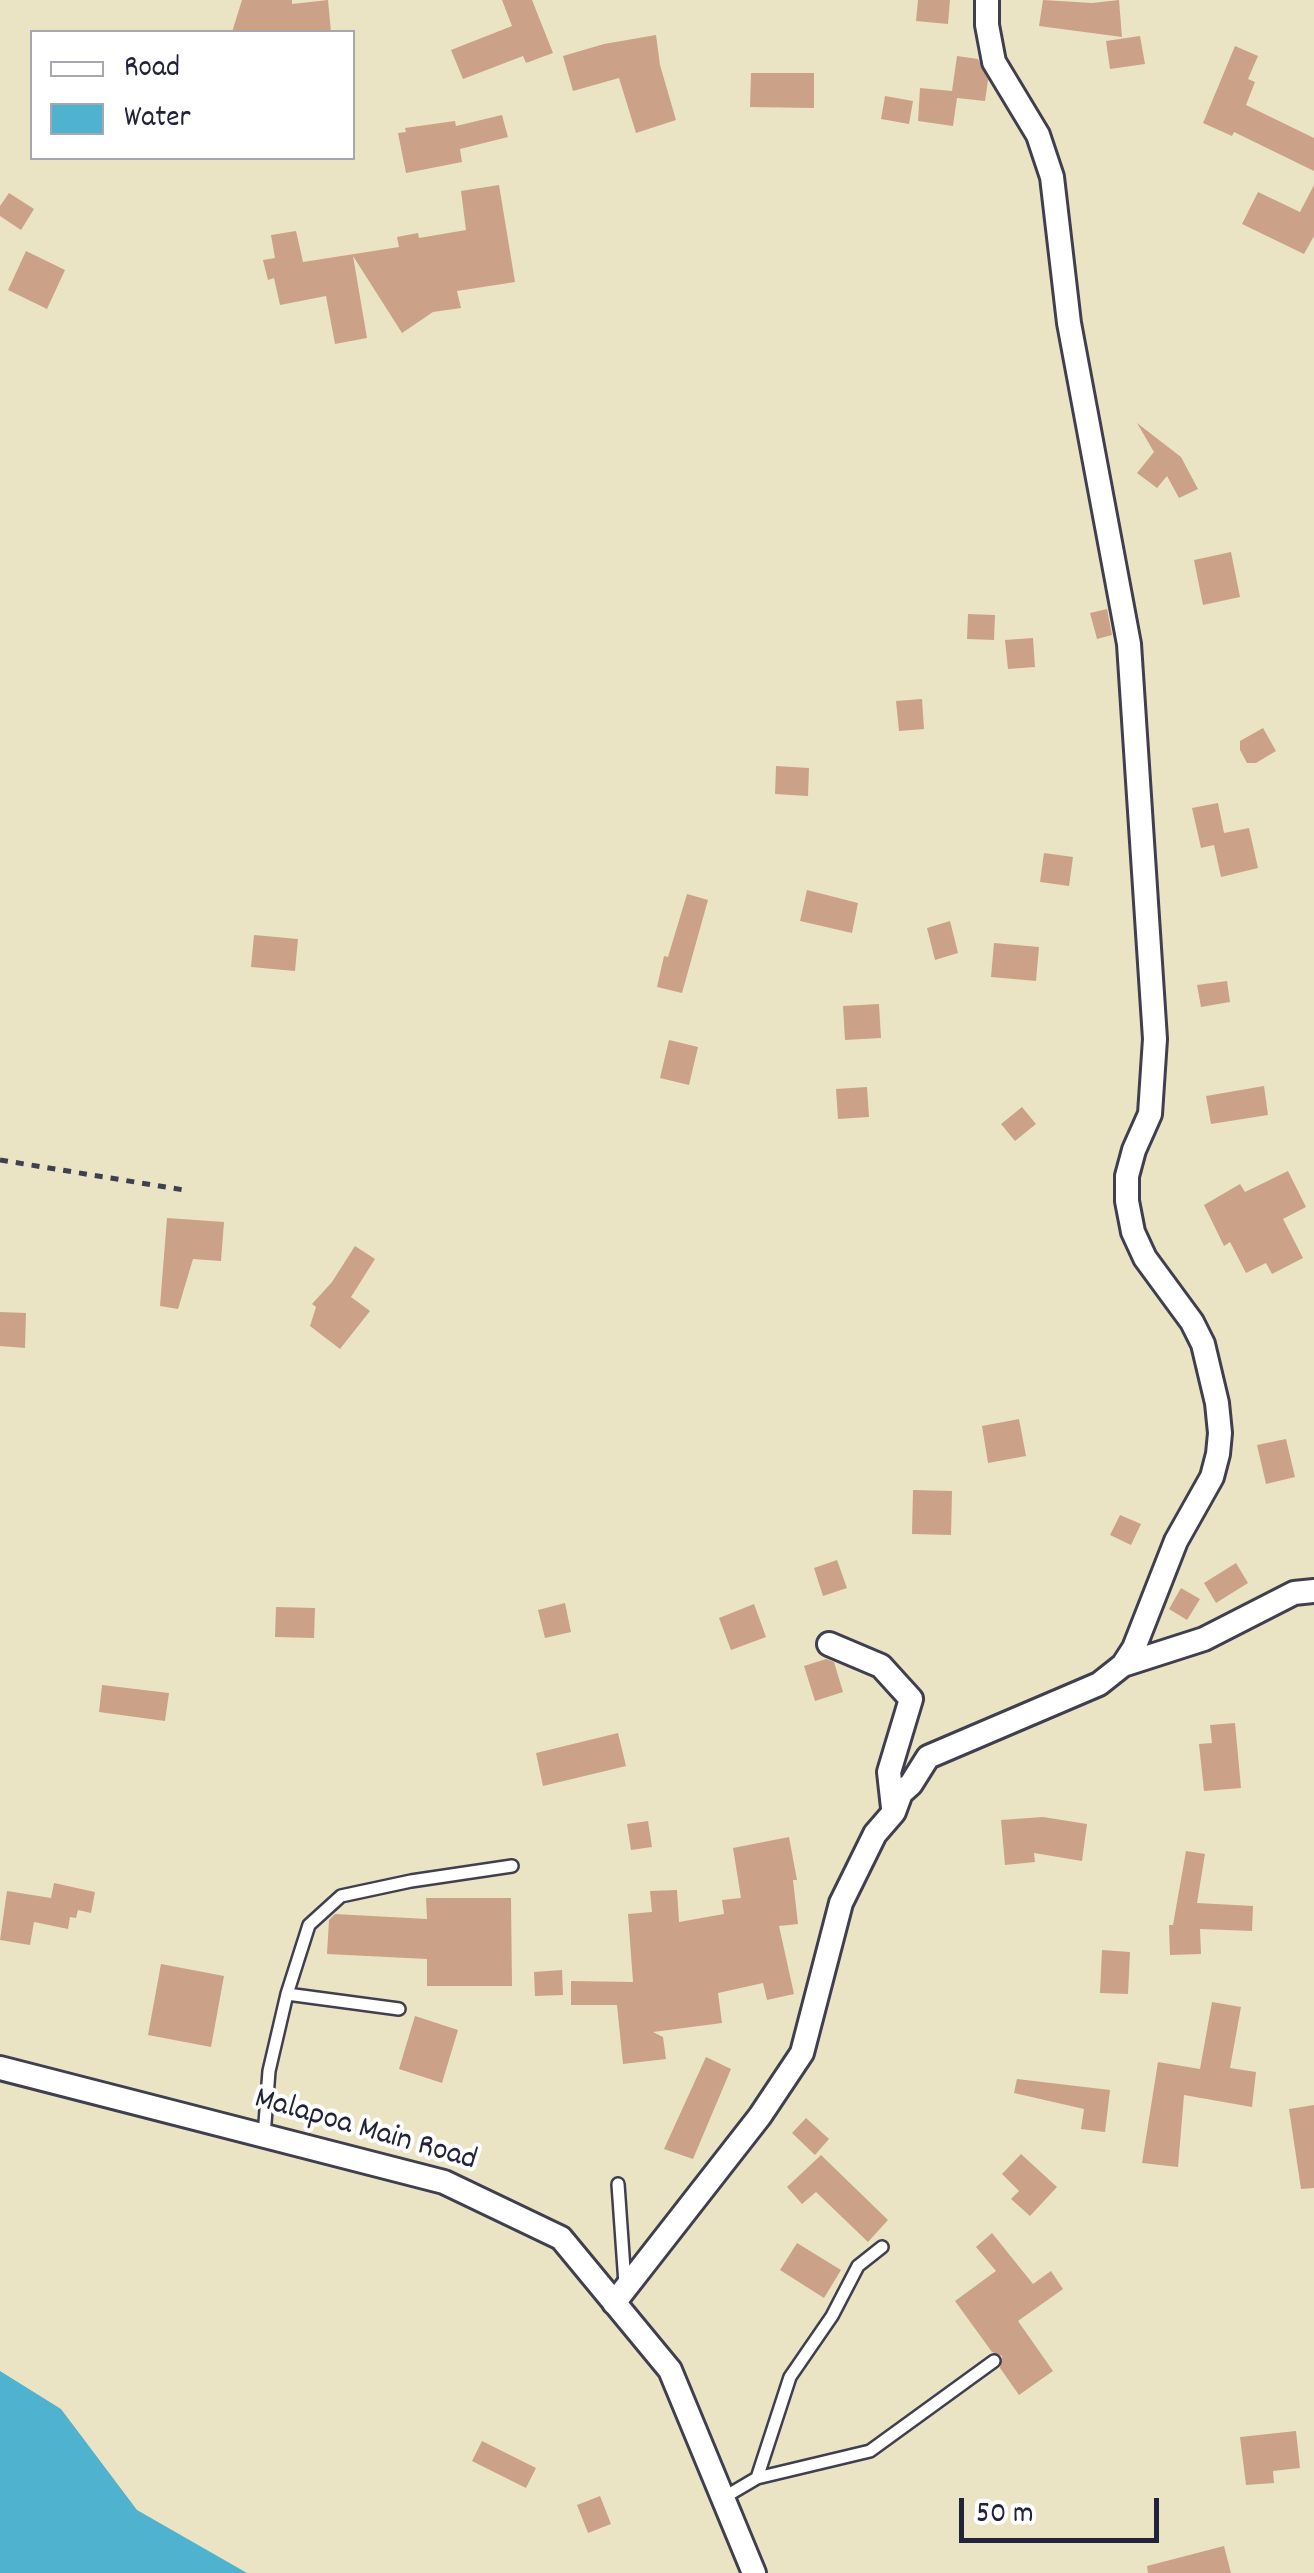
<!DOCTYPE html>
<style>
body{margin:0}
#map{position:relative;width:1314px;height:2573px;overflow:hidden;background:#eae4c4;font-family:Dekko,sans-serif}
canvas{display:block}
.legend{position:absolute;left:30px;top:30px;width:325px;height:130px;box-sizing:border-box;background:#fff;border:2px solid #a7a7b1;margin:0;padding:12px 18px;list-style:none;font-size:30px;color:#22223b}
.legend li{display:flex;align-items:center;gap:20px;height:50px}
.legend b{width:50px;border:2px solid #a7a7b1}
.scale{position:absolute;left:959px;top:2498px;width:200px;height:45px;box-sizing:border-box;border:5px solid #22223b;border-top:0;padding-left:12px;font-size:30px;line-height:35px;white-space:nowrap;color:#22223b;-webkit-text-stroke:8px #fff;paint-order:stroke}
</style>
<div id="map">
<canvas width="1314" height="2573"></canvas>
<ul class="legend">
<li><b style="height:12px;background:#fff"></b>Road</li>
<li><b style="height:28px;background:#4fb2ce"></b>Water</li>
</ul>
<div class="scale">50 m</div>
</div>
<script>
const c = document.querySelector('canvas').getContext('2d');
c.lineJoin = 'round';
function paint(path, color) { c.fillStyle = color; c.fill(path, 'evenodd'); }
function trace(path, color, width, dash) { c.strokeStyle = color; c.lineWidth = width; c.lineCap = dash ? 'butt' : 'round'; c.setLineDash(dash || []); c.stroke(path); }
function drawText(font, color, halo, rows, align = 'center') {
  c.font = font + ' Dekko,sans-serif'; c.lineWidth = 8; c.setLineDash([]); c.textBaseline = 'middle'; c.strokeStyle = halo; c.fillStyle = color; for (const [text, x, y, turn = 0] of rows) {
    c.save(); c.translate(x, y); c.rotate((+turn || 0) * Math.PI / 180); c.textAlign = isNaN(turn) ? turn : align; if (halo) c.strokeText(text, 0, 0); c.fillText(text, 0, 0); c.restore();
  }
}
const water = new Path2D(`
 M0,2371L61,2409L137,2510L247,2573H0Z`);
const building = new Path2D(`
 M242,0H292V4L328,0L331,32H232Z
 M502,0H532L553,53L526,63L523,56L463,79L451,50L512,26Z
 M918,0H950L948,24L916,21Z
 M1043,0L1092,3L1119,0L1122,37L1039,26Z
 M656,35L660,65L676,120L636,133L619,78L573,91L563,56L604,44Z
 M1140,36L1145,64L1110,69L1106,41Z
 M1235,46L1258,56L1248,79L1255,82L1246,105L1314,138V171L1234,132L1232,136L1203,123Z
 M957,56L978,59L988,80L985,101L957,98L953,126L918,121L920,88L952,91Z
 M751,73H814V108L750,107Z
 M885,96L913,101L909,124L881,119Z
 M502,115L508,137L460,149L462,162L406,173L398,133L406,132L405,128L455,121L456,126Z
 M499,185L515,282L457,291L461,308L433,312L402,333L353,256L367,338L335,344L326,296L280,305L274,278L268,280L263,260L275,258L271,235L296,231L303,262L399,247L397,237L418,233L419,238L466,230L461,191Z
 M1314,185V236L1304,254L1242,224L1258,192L1300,212Z
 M9,193L34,209L21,230L0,216V206Z
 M26,251L65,270L47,309L8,290Z
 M1137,423L1181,457L1198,489L1179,498L1167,476L1157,488L1137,473L1154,452Z
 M1231,552L1240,597L1203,605L1194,560Z
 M1107,609L1112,635L1097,639L1090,613Z
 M968,614L995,615L994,640L967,639Z
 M1033,638L1035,667L1008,669L1005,640Z
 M922,699L924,729L899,731L896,701Z
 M1263,728L1276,751L1256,763H1247L1240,750V741Z
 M776,766L809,768L808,796L775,794Z
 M1218,803L1224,833L1249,828L1258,868L1221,877L1214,845L1201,848L1192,808Z
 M1044,853L1073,857L1069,886L1040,882Z
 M807,890L858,903L852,933L800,921Z
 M687,894L708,900L682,993L657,987L664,956L668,957Z
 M950,921L958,953L935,960L927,928Z
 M254,935L298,939L295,971L251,967Z
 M994,943L1039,947L1036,981L991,977Z
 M1227,981L1230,1002L1201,1007L1197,985Z
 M879,1004L881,1038L845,1040L843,1006Z
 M669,1040L698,1047L689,1085L660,1078Z
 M1264,1086L1268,1115L1211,1124L1206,1096Z
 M867,1087L869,1117L838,1119L836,1089Z
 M1022,1107L1036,1124L1015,1141L1001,1124Z
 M1288,1171L1306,1207L1283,1219L1303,1258L1272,1274L1266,1263L1246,1273L1230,1242L1224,1246L1204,1205L1240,1184L1245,1192Z
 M167,1218L224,1222L221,1261L193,1259L178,1309L160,1306Z
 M355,1246L375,1259L351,1297L370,1311L340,1349L310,1326L316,1307L312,1304L332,1282Z
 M0,1312L26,1313L25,1348L0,1346Z
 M1019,1419L1026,1456L988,1463L982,1426Z
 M1286,1439L1295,1477L1266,1484L1257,1445Z
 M913,1490L952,1491L951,1535L912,1534Z
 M1120,1515L1141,1524L1131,1545L1110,1535Z
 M837,1560L847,1588L823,1596L814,1568Z
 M1236,1563L1248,1583L1216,1603L1204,1583Z
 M1181,1588L1200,1599L1187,1620L1169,1609Z
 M565,1603L571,1632L545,1638L538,1610Z
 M754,1604L766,1637L731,1650L719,1618Z
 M276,1607L315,1608L314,1638L275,1637Z
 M826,1659L834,1662L843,1692L815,1701L804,1666Z
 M102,1685L169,1693L165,1721L99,1712Z
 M1235,1723L1241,1788L1204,1791L1199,1744L1212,1743L1210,1725Z
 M618,1733L626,1766L543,1786L536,1753Z
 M1043,1817L1087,1824L1082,1861L1034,1853L1035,1862L1005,1865L1001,1820Z
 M648,1821L652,1847L631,1850L627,1824Z
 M789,1837L797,1880H793L798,1924L779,1926L794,1994L767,2000L763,1983L718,1993L722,2023L653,2032L663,2037L666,2059L623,2064L617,2005H571V1981L633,1982L628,1914L652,1912L650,1891L677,1890L679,1922L724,1914L722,1900L741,1898L733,1848Z
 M1186,1851L1205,1854L1197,1903L1253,1906L1252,1931L1200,1929L1201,1954L1170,1955L1169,1925H1173Z
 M54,1883L95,1892L91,1913L78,1910L76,1918L70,1917L68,1929L34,1922L30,1945L0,1940L7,1891L51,1898Z
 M426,1898H511L512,1986H427V1959L327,1954L329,1920L335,1914L427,1919Z
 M1102,1950L1130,1952L1128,1994L1100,1993Z
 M161,1964L224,1976L211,2047L148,2035Z
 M562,1970L563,1995L535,1996L534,1972Z
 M1212,2002L1241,2007L1230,2068L1256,2072L1252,2107L1184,2095L1178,2167L1142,2163L1158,2062L1200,2069Z
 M415,2016L458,2030L442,2083L399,2069Z
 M706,2057L731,2069L693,2159L664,2149Z
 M1017,2079L1110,2090L1105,2132L1081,2129L1084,2109L1014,2093Z
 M1314,2105V2188L1301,2189L1289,2109Z
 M806,2118L829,2139L815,2155L792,2133Z
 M1021,2154L1057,2187L1030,2216L1011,2199L1019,2191L1002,2174Z
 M821,2155L888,2220L868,2242L816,2192L802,2204L787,2187Z
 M992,2233L1033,2284L1051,2271L1063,2289L1018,2321L1053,2371L1019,2395L1000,2368L1002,2356L992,2352L955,2301L996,2271L976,2247Z
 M797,2243L841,2270L824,2298L780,2270Z
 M1296,2431L1300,2468L1273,2471L1274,2483L1246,2485L1240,2437Z
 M482,2441L536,2468L526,2488L472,2461Z
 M600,2496L611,2524L588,2533L577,2505Z
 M1224,2546L1231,2573H1148L1147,2566Z`);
const path = new Path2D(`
 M0,1160L184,1190`);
const service = new Path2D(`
 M287,1994L399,2009
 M264,2136L269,2071L287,1994L309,1925L341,1896L411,1881L512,1866
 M618,2184L625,2284
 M757,2478L790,2377L832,2316L858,2266L882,2247
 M723,2498L757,2478L870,2451L994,2361`);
const minor = new Path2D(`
 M829,1644L881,1666L911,1699L889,1772L893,1808
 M1123,1665L1204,1639L1294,1593L1314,1591
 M0,2068L444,2182L561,2238L670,2370L754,2573
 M614,2303L760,2116L802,2053L841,1903L875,1834L894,1812L901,1793L911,1784L928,1757L1099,1684L1123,1665L1134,1648L1176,1541L1212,1477L1218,1454L1220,1433L1217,1403L1203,1344L1192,1322L1145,1258L1133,1232L1127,1201V1176L1134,1150L1150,1114L1155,1039L1129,644L1069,323L1052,177L1038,135L994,62L987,25V0`);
const streetNames = [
 ["Malapoa Main Road",365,2132,16]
];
paint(water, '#4fb2ce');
paint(building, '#cba288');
trace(service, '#403f50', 16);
trace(minor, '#403f50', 28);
trace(path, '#403f50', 5, [8, 8]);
trace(service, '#fff', 11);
trace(minor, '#fff', 22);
drawText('32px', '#22223b', '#fff', streetNames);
</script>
